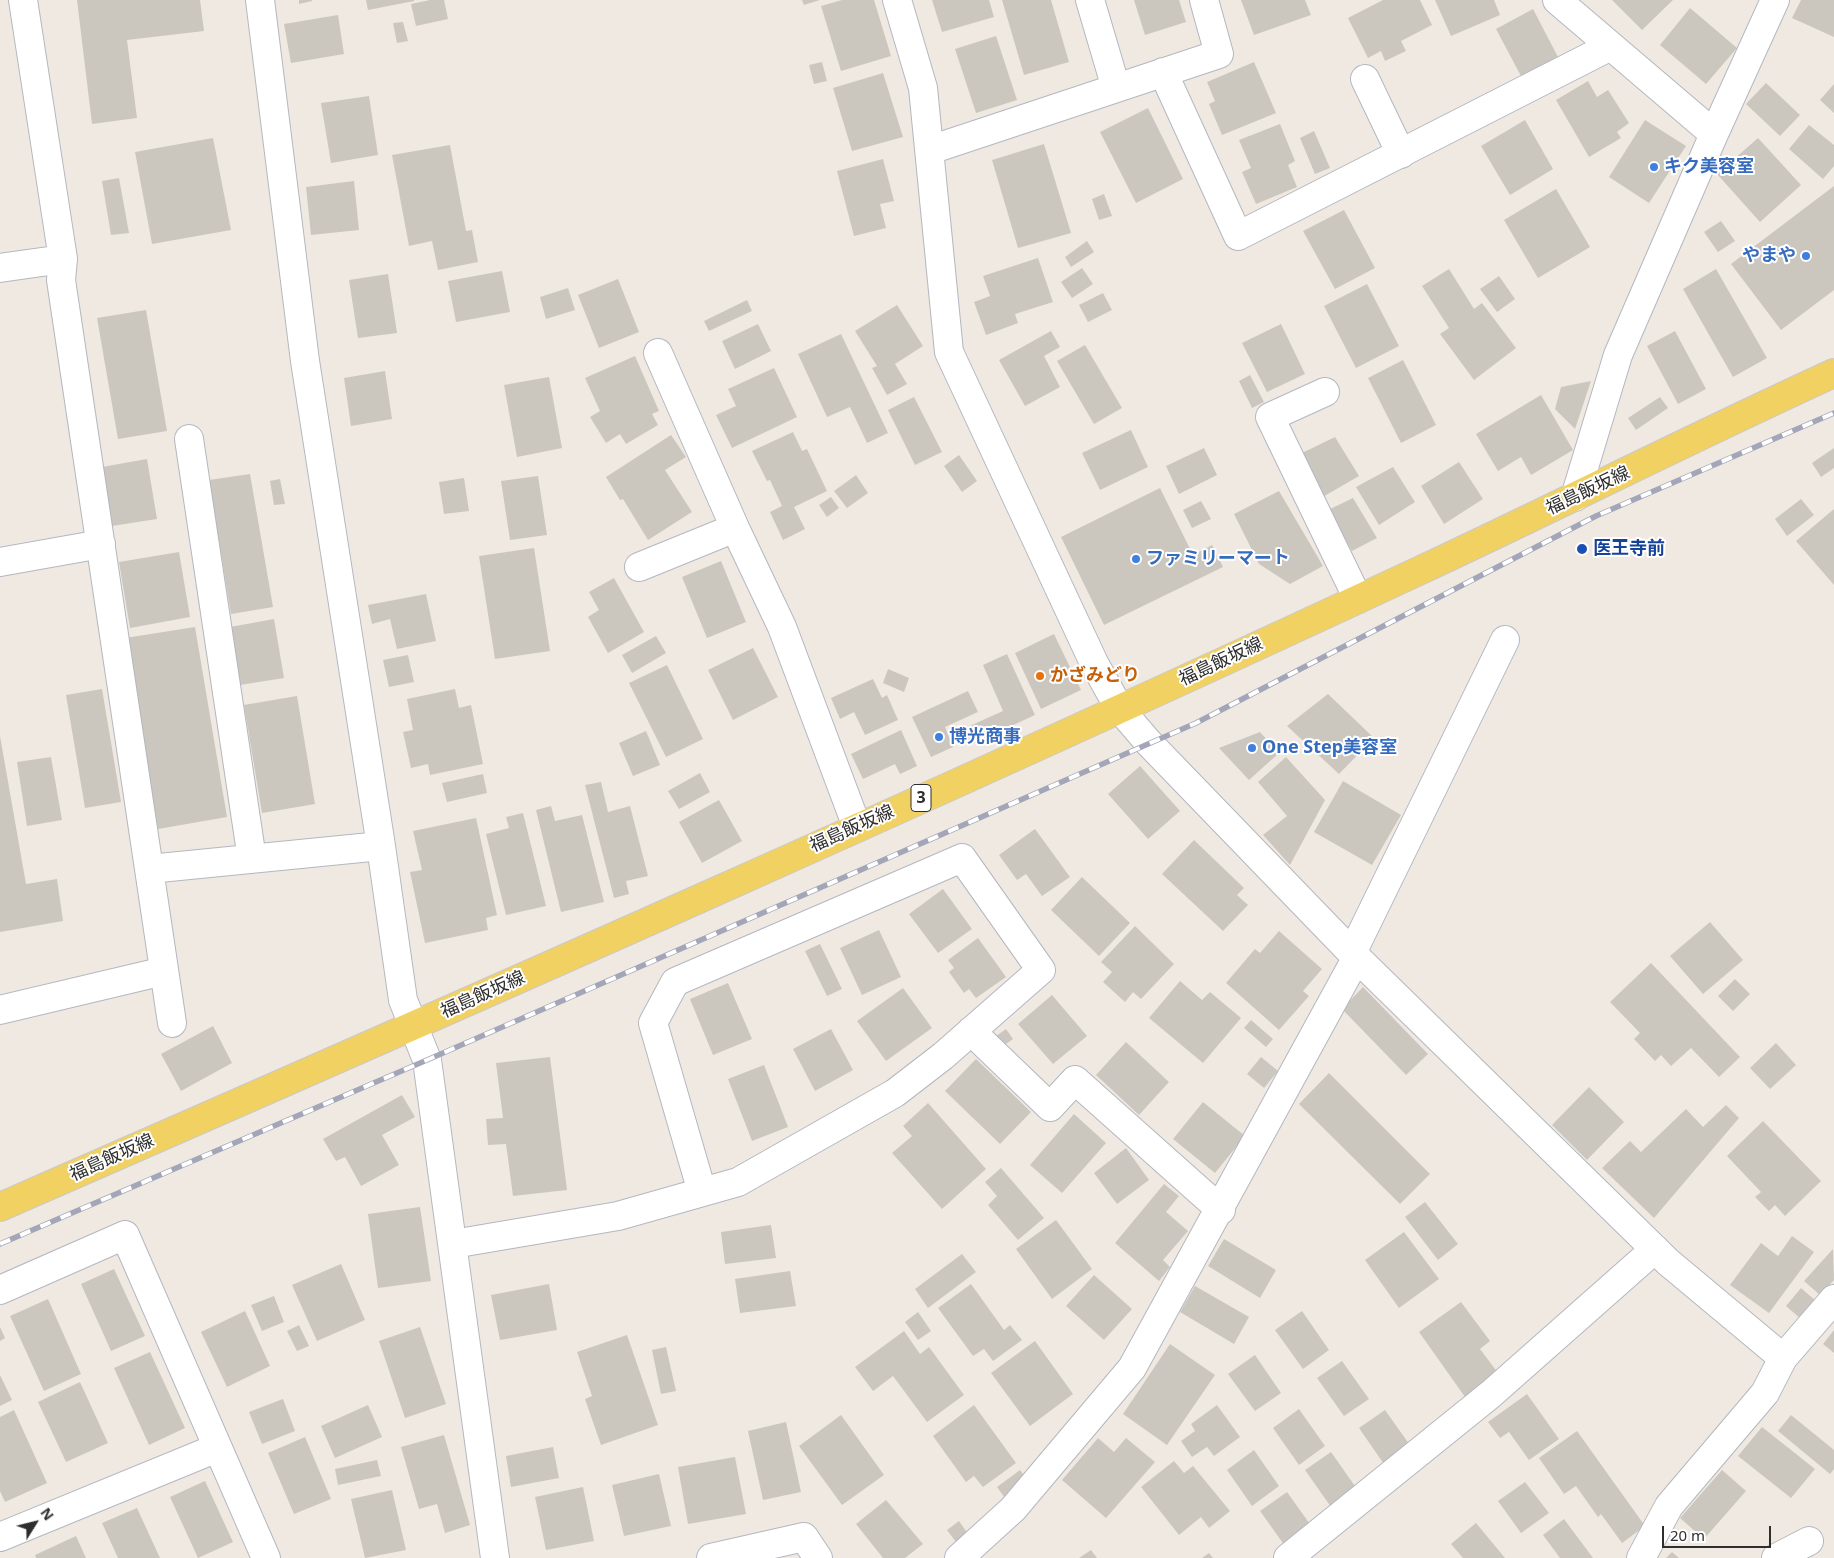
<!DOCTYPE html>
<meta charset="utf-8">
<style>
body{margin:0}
#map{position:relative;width:1834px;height:1558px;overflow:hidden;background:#efe9e1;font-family:"Noto Sans",sans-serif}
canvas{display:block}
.north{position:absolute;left:10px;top:1498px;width:50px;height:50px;-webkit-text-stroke:4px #fff;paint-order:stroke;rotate:54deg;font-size:14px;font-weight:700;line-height:20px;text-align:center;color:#2e2e2e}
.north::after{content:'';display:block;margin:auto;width:18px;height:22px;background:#2e2e2e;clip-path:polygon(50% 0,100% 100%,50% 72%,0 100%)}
.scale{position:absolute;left:1662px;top:1526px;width:109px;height:22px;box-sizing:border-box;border:2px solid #2e2e2e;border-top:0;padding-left:6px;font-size:15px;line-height:18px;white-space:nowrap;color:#2e2e2e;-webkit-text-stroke:4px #fff;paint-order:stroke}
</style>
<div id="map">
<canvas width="1834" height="1558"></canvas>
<div class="north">N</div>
<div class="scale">20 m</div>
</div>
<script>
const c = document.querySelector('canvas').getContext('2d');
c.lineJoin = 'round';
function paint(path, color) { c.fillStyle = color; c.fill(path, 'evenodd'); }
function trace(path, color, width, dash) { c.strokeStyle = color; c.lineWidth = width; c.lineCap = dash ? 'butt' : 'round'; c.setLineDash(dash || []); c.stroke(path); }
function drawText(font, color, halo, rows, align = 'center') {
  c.font = font + ' "Noto Sans","Noto Sans JP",sans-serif'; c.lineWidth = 4; c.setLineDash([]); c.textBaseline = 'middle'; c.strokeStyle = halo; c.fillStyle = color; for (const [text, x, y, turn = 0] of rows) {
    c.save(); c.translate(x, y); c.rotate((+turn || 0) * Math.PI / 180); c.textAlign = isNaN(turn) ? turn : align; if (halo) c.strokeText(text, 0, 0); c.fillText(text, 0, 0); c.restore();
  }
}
const building = new Path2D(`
 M77,0H200L204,31L127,40L137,118L92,124Z
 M299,0H312V1L299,4Z
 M366,0H414V1L368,10Z
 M430,0H444L448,19L416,26L411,4Z
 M802,0H820L804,5Z
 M842,0H874L891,56L841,71L821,6Z
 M932,0H989L994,17L942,32Z
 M1002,0H1051L1069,62L1024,75Z
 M1134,0H1179L1186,22L1145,35Z
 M1241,0H1305L1311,15L1254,35Z
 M1383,0H1420L1432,25L1401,41L1406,51L1385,61L1381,51L1368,58L1348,18Z
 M1435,0H1494L1500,15L1451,36Z
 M1612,0H1673L1642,30Z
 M1801,0H1834V37L1792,18Z
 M1690,8L1737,48L1706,84L1660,45Z
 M1533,9L1558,57L1521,76L1496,29Z
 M338,15L344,54L291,63L284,24Z
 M403,22L408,41L397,43L393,23Z
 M996,36L1017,100L976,113L955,49Z
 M822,62L827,81L814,84L809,65Z
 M1254,62L1276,113L1222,135L1209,104L1215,101L1207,82Z
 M883,73L903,137L852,151L833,88Z
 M1588,81L1597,97L1608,90L1629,123L1617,132L1621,138L1589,157L1556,100Z
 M1766,83L1800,115L1780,136L1746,104Z
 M1834,84V113L1820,100Z
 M369,96L378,155L331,163L321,103Z
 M1148,108L1183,179L1136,203L1100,132Z
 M1525,120L1553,169L1510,195L1481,146Z
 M1645,120L1686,146L1649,203L1609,177Z
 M1280,124L1295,161L1288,165L1297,187L1256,204L1242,172L1251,168L1239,140Z
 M1809,125L1834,145V166L1823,179L1789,149Z
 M1314,131L1330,168L1315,174L1300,138Z
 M213,138L231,230L152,244L135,152Z
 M1758,138L1801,185L1760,222L1717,174Z
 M1044,144L1071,233L1018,248L992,160Z
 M450,145L466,231L472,230L478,262L438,270L432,241L409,246L392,155Z
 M883,159L894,201L880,204L886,228L854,236L837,171Z
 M119,178L129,233L111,235L102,181Z
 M354,181L359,230L311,235L306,187Z
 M1834,186V290L1781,330L1731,264Z
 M1556,189L1590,247L1538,278L1504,220Z
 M1104,194L1112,216L1099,220L1092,199Z
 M1344,210L1375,268L1335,289L1303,231Z
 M1721,221L1735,241L1718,252L1704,232Z
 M1087,241L1094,252L1071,267L1065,257Z
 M1038,258L1053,302L1015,314L1018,323L986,335L974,302L990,296L983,276Z
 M1082,268L1093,284L1072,298L1061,282Z
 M1449,269L1474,309L1482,303L1516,348L1474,380L1440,334L1449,328L1422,286Z
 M1716,269L1767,358L1733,377L1683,289Z
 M502,271L510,312L456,322L448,281Z
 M388,274L397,333L358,338L349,280Z
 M1499,276L1515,299L1497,312L1480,289Z
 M618,279L639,332L599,348L578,295Z
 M1367,284L1399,346L1356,368L1324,306Z
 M568,288L575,310L546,319L540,297Z
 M1103,293L1112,310L1088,322L1079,305Z
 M747,300L752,311L709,331L704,321Z
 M897,305L923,346L895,364L907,384L887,395L872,368L877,366L855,331Z
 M146,310L167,431L118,439L97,318Z
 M758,324L771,351L735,369L722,341Z
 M1281,324L1305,374L1267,392L1242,343Z
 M1051,331L1060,347L1044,356L1060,387L1025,406L999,360Z
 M1675,331L1706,389L1678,404L1647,346Z
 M841,334L888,433L867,443L850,407L827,417L798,354Z
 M1085,345L1122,408L1094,424L1057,361Z
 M635,356L659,411L652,414L658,425L626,444L620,434L606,443L590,417L600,411L585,378Z
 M1403,360L1436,425L1401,443L1368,378Z
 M774,368L797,417L732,448L716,415L736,406L728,389Z
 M385,371L392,419L351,426L344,378Z
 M1250,375L1264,402L1252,408L1239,381Z
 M549,377L562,448L517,457L504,385Z
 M1591,381L1575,429L1555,409L1561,387Z
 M1541,395L1573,450L1531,475L1521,457L1498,471L1476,434Z
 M914,397L942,452L915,465L888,410Z
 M1660,397L1668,408L1636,430L1628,418Z
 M1131,430L1148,467L1100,490L1082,453Z
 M793,432L802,451L807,449L827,491L794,507L805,529L783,540L770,512L782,506L770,480L767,481L752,451Z
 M671,435L686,457L665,470L692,512L648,540L623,499L620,500L606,477Z
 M1335,437L1359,476L1321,498L1300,454Z
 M1204,448L1217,475L1179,494L1166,466Z
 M1834,448V468L1821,477L1812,463Z
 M959,455L977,481L962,492L944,466Z
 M147,459L157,519L112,526L102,467Z
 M1459,462L1483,499L1444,524L1421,486Z
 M1393,467L1415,502L1379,525L1356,487Z
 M250,474L273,607L231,614L209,480Z
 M856,475L868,493L847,508L834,491Z
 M538,476L547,535L510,540L501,481Z
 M464,478L469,511L444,514L439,482Z
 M280,479L285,504L274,505L270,481Z
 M1160,488L1193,555L1212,545L1223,567L1104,625L1061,537Z
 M1279,491L1323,566L1290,584L1259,564L1234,514Z
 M831,497L839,508L827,517L819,505Z
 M1353,498L1377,538L1352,551L1328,510Z
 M1801,499L1814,515L1787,536L1775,519Z
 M1201,501L1211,519L1192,528L1183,510Z
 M1834,509V585L1796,541Z
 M534,548L550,651L495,659L479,556Z
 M179,552L190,617L130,628L119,562Z
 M721,561L746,622L707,638L682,577Z
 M614,578L644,632L608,653L588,617L599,610L589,592Z
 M426,594L436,641L397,649L390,619L372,624L368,605Z
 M274,619L284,678L240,685L230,627Z
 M195,627L227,817L158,829L125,638Z
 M1054,634L1081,690L1041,709L1015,653Z
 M656,636L666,653L632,673L622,655Z
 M753,648L778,697L733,720L708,670Z
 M1007,654L1035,715L970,745L963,729L1003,711L983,665Z
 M408,655L414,682L389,687L383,660Z
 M667,665L703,739L666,757L629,683Z
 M888,669L909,678L904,692L883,683Z
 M873,679L882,698L887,695L898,720L865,735L854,712L840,719L831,698Z
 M102,689L121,802L85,808L66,695Z
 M455,689L459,708L471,705L483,764L430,775L428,764L411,768L403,732L413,730L407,699Z
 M968,691L978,712L945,727L953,747L931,757L912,717Z
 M1328,694L1374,738L1339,774L1287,726Z
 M297,696L315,804L262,813L244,705Z
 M901,730L917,766L900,774L895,764L863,779L851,754Z
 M646,731L660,765L633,776L619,743Z
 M1260,732L1279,753L1249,780L1219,748Z
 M0,736L26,884L57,879L63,921L0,932Z
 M51,757L62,820L27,826L17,762Z
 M1286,757L1325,800L1290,865L1263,835L1287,816L1258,782Z
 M1140,766L1180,811L1148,839L1108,794Z
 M700,773L710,792L679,809L668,791Z
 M483,774L487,793L447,802L442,783Z
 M1343,781L1401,815L1372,865L1314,832Z
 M601,782L608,812L630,806L648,876L626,881L629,894L614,898L585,785Z
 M719,800L742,841L702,863L679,822Z
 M551,806L555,821L582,815L604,902L561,912L536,810Z
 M523,813L546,906L506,915L486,834L509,828L506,817Z
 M476,818L497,915L486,918L488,930L425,943L410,872L422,870L413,831Z
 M1035,829L1070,877L1042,896L1026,874L1017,880L999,855Z
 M1194,840L1244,888L1237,895L1248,905L1223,931L1162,874Z
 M1082,877L1130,923L1099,956L1051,910Z
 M943,889L972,929L938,953L909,914Z
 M1710,922L1743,960L1703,994L1670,956Z
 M1135,926L1174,964L1141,999L1133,992L1125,1002L1103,982L1112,972L1101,962Z
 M879,930L901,977L862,995L840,948Z
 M1279,931L1322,969L1303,991L1309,996L1279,1030L1226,983L1255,949L1260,953Z
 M978,938L1006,977L976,998L969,989L964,993L949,972L954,968L948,960Z
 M820,944L842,989L827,996L805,951Z
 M1651,963L1740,1057L1719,1077L1691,1048L1671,1066L1661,1055L1655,1061L1634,1039L1640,1033L1610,1002Z
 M1735,979L1750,994L1733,1011L1718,996Z
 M1180,981L1202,1000L1210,992L1241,1018L1203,1063L1149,1018Z
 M728,983L752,1039L713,1055L690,999Z
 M1363,987L1428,1054L1406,1075L1342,1009Z
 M903,988L932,1028L886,1061L857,1021Z
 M1052,995L1087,1036L1053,1064L1018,1024Z
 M1251,1020L1273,1039L1266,1047L1244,1028Z
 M213,1026L232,1063L181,1091L161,1054Z
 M831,1029L853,1070L815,1091L793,1049Z
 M1006,1029L1013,1039L1003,1046L996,1036Z
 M1126,1042L1169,1082L1139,1115L1096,1075Z
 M1776,1043L1796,1065L1770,1089L1750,1068Z
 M550,1057L567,1190L513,1196L506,1144L488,1145L486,1119L503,1118L496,1063Z
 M1261,1057L1278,1071L1264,1088L1247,1074Z
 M976,1059L1031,1112L1000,1144L945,1091Z
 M764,1065L788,1127L752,1141L728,1079Z
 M1329,1073L1430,1174L1400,1204L1299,1104Z
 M1589,1087L1624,1122L1587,1160L1552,1125Z
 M402,1095L415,1117L382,1135L399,1165L361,1186L345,1157L336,1161L323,1139Z
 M1203,1102L1245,1136L1215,1173L1173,1139Z
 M928,1103L986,1169L942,1209L892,1153L912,1136L903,1126Z
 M1726,1105L1739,1118L1654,1218L1602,1168L1630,1141L1641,1152L1686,1109L1703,1127Z
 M1074,1114L1106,1143L1062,1193L1030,1165Z
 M1763,1121L1821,1181L1785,1216L1775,1205L1769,1211L1755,1197L1761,1192L1727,1156Z
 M1126,1148L1149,1180L1117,1204L1094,1173Z
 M1001,1168L1044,1218L1018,1240L988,1205L997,1196L985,1182Z
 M1164,1184L1179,1196L1166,1212L1188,1231L1163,1260L1170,1267L1159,1281L1115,1243Z
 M1425,1202L1458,1244L1438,1260L1405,1217Z
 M420,1207L431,1281L378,1288L368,1214Z
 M1056,1220L1092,1269L1052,1299L1016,1249Z
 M771,1225L776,1258L725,1264L721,1232Z
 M1404,1232L1439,1279L1399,1308L1365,1260Z
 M1792,1236L1814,1252L1769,1313L1730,1285L1761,1243L1778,1256Z
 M1224,1239L1276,1270L1260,1298L1208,1266Z
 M1833,1249L1834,1280L1820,1295L1804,1281Z
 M962,1254L976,1272L928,1308L915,1289Z
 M341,1264L365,1320L317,1341L292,1285Z
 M114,1269L145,1336L111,1351L81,1284Z
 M790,1271L796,1306L740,1313L735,1279Z
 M1094,1275L1132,1309L1104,1340L1066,1306Z
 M549,1284L557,1330L500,1340L491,1295Z
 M971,1284L1004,1330L1010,1325L1022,1340L993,1361L984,1349L973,1356L938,1308Z
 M1195,1286L1249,1317L1234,1344L1180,1312Z
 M1801,1288L1816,1301L1801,1319L1786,1306Z
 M274,1296L284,1322L262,1331L251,1305Z
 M48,1299L81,1374L44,1391L10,1316Z
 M1461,1302L1490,1341L1480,1349L1498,1373L1465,1397L1419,1332Z
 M245,1311L270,1366L227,1387L201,1332Z
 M1302,1311L1329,1350L1303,1369L1275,1330Z
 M918,1312L931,1331L918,1340L905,1322Z
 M299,1325L309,1346L297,1351L287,1331Z
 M0,1327L5,1338L0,1341Z
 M420,1327L446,1404L405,1418L379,1341Z
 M1834,1330V1353L1823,1344Z
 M904,1331L920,1354L929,1347L964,1395L927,1422L893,1376L873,1391L855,1367Z
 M627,1335L658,1425L601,1445L585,1399L592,1396L577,1352Z
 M1035,1341L1073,1394L1030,1426L991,1373Z
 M1170,1344L1215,1375L1167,1445L1123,1414Z
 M666,1347L676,1391L661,1394L652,1350Z
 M150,1352L185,1428L149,1445L114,1368Z
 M1255,1355L1281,1393L1255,1411L1228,1374Z
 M1342,1361L1369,1399L1344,1416L1317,1378Z
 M0,1375L12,1400L0,1406Z
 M80,1382L108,1443L66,1462L38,1402Z
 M1527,1394L1559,1439L1529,1460L1509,1432L1500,1438L1488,1422Z
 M283,1399L295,1431L262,1444L249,1412Z
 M368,1405L382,1437L335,1458L321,1426Z
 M974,1405L1016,1463L983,1487L974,1476L966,1482L933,1436Z
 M1217,1405L1240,1437L1214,1456L1207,1447L1192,1457L1181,1441L1195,1431L1191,1424Z
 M1299,1409L1325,1446L1299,1465L1273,1428Z
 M14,1410L47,1483L5,1502L0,1491V1417Z
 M1385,1410L1412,1448L1386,1467L1359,1428Z
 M841,1415L884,1475L842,1505L799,1446Z
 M1791,1415L1834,1450V1469L1830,1474L1778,1431Z
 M786,1422L801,1492L763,1500L748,1431Z
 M1762,1427L1815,1469L1791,1498L1738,1456Z
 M1577,1431L1645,1526L1622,1543L1601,1514L1598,1517L1576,1486L1564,1494L1539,1458Z
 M444,1435L470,1525L445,1533L437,1504L419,1509L401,1447Z
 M305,1437L331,1499L294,1514L268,1453Z
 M1098,1438L1114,1452L1126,1438L1155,1462L1106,1518L1062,1480Z
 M553,1447L559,1478L511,1487L506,1456Z
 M1254,1450L1279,1486L1252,1506L1227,1470Z
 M1331,1452L1357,1489L1331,1507L1305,1470Z
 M735,1457L746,1514L688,1524L678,1467Z
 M377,1460L381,1476L338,1485L335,1469Z
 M1174,1461L1184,1473L1193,1466L1230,1511L1209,1528L1201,1517L1179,1535L1141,1487Z
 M1020,1470L1028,1481L1005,1498L997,1487Z
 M1722,1470L1746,1491L1704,1539L1680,1518Z
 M659,1474L671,1526L624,1536L612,1485Z
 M205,1481L233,1542L198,1558L170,1497Z
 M1525,1482L1549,1513L1521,1533L1498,1501Z
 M583,1487L594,1541L546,1550L535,1497Z
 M392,1490L406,1550L365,1558L351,1499Z
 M1287,1492L1312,1527L1285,1546L1260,1511Z
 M886,1500L923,1544L905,1558H883L856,1524Z
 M137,1508L160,1558H118L102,1523Z
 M1564,1519L1593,1558H1560L1543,1535Z
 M959,1521L968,1534L956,1542L947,1530Z
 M1476,1523L1505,1558H1463L1451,1544Z
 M76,1536L86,1558H36L35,1555Z
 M1091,1550L1097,1558H1079Z
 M1672,1552L1679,1558H1666Z
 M1209,1553L1213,1558H1202Z`);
const minor = new Path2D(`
 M23,0L63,259L61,280L172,1023
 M260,0L305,361L381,846L403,1000L427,1060L495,1558
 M897,0L923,88L949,352L1094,663L1119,708L1148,742L1352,953L1668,1262L1783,1358
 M1090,0L1116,88
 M1557,0L1714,134
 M1163,72L1238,236L1609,47
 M1365,79L1401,154
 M930,150L1219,54L1204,0
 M0,268L63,259
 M658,353L735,528L782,627L857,827
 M1325,392L1270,417L1358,599
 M189,439L252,859
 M1575,497L1618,355L1714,134L1775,0
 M0,562L101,544
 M639,567L735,528
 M149,869L381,846
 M1352,953L1505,640
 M0,1010L164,971
 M971,1031L1050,1107L1075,1080L1221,1210
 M453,1244L618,1216L738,1182L895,1093L943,1056L1041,970L962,858L675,982L653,1023L702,1192
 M0,1290L125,1235L266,1558
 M0,1537L217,1448
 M711,1558L804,1537L818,1558
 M959,1558L1013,1509L1132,1368L1357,957
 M1288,1558L1491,1394L1655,1249
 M1641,1558L1669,1506L1765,1393L1783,1358L1834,1299
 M1776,1558L1809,1541`);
const major = new Path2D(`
 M0,1207C476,999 952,789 1423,569C1560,505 1696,436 1834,373`);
const rail = new Path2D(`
 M0,1244L427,1060L1196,723L1596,516L1834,413`);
const markers = [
 [1654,167,5,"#3f7fe0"],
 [1806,256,5,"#3f7fe0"],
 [1582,549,6,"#1a4fb4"],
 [1136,559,5,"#3f7fe0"],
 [1040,676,5,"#e8710a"],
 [939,737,5,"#3f7fe0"],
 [1252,748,5,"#3f7fe0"]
];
const shields = [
 [921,798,20]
];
const shieldNames = [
 ["3",921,798]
];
const shopNames = [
 ["キク美容室",1664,167],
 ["やまや",1796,256,"right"],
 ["ファミリーマート",1146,559],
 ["博光商事",949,737],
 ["One Step美容室",1262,748]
];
const streetNames = [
 ["福島飯坂線",1588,491,-25],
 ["福島飯坂線",1221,662,-25],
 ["福島飯坂線",852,829,-24],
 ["福島飯坂線",483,995,-24],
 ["福島飯坂線",112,1158,-24]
];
const transitNames = [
 ["医王寺前",1593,549]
];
const foodNames = [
 ["かざみどり",1050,676]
];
paint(building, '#cbc7bf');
trace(minor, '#b4b7c1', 30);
trace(major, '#c9c9c9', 30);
trace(minor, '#fff', 28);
trace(major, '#f2d163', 28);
trace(rail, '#a3a6b8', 5.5);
trace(rail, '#fff', 4, [11]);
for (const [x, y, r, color] of markers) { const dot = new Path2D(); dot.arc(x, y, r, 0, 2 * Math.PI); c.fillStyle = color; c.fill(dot); trace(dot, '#fff', 2); }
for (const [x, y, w] of shields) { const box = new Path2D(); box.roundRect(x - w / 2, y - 13.5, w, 27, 4); c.fillStyle = '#fff'; c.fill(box); trace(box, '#2e2e2e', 1); }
drawText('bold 16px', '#2e2e2e', null, shieldNames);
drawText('bold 18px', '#366cbe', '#fff', shopNames, 'left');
drawText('18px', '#2e2e2e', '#fff', streetNames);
drawText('bold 18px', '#164399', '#fff', transitNames, 'left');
drawText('bold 18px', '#c56008', '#fff', foodNames, 'left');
</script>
